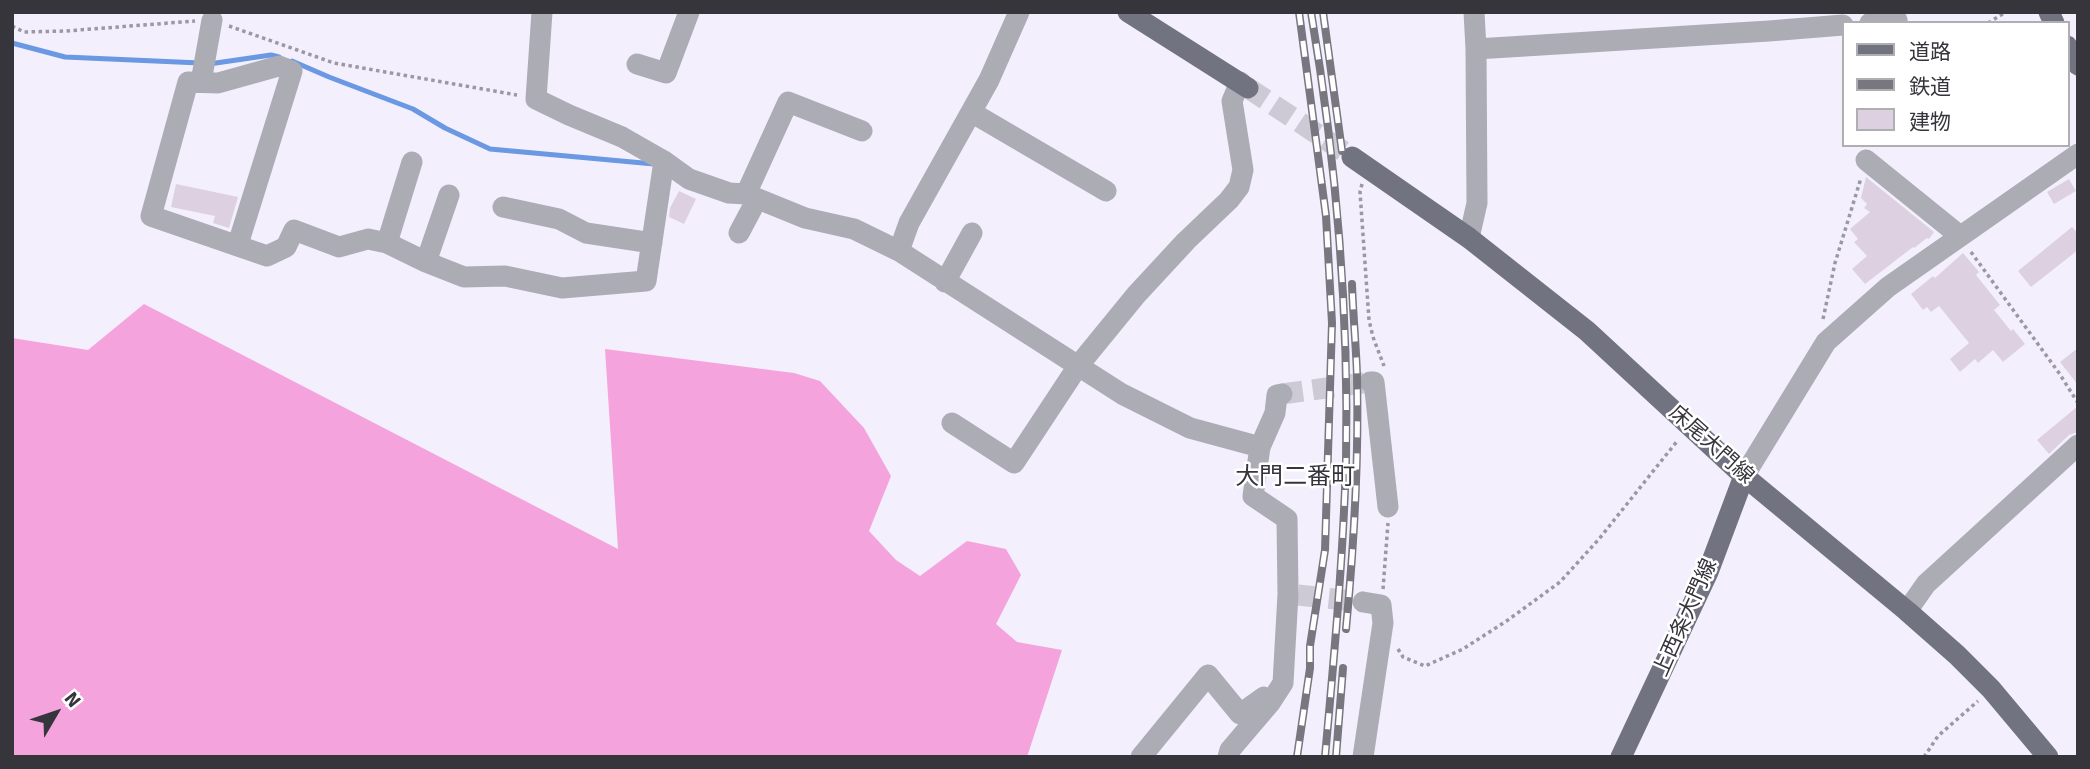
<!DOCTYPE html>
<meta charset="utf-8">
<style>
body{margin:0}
#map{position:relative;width:2090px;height:769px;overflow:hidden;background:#f3effd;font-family:Signika,"Noto Sans JP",sans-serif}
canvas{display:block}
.frame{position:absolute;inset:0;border:14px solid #37353c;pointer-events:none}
.legend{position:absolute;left:1842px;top:21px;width:228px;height:126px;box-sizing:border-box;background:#fff;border:2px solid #afaeb1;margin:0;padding:9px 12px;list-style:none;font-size:21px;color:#37353c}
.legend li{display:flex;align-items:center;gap:14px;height:35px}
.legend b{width:35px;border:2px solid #afaeb1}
.north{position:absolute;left:21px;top:678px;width:70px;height:70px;-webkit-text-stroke:5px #fff;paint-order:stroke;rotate:51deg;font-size:19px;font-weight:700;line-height:28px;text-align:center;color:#37353c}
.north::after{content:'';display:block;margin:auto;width:24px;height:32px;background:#37353c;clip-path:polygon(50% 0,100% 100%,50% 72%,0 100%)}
</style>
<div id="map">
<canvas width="2090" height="769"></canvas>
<div class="frame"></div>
<ul class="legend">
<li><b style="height:9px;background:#717381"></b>道路</li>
<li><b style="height:9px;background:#78767f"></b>鉄道</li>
<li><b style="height:19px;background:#ddd1e1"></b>建物</li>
</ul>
<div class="north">N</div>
</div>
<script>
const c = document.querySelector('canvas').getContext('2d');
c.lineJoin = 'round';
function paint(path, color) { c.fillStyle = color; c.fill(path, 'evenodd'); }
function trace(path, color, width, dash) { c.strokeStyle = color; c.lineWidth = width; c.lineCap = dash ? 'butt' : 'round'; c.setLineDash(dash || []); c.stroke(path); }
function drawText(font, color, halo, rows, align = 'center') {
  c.font = font + ' Signika,"Noto Sans JP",sans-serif'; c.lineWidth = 5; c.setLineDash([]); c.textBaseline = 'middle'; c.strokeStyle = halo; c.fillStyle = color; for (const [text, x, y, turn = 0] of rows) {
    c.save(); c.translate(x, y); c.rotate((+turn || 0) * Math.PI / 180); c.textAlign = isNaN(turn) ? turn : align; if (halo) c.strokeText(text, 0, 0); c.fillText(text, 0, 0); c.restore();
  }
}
const forest = new Path2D(`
 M144,304L618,549L605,349L794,373L820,381L864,428L891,476L869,531L896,560L920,576L967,541L1006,549L1021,575L996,624L1017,642L1062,650L1027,757H12V338L88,350Z`);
const stream = new Path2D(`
 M12,43L65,57L200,63
 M292,61L329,77L413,109L445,128L490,149L654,164
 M209,64L271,55L279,57`);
const building = new Path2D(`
 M1866,177L1934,232L1929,239L1927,238L1914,248L1913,247L1865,284L1852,269L1867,256L1854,242L1858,239L1850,229L1870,212L1864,208L1867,204L1861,198Z
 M2069,179L2076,191L2054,204L2047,192Z
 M176,184L238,197L229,228L213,223L215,216L171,207Z
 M679,191L696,199L684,224L669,217L670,208Z
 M2072,227L2078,234V250L2031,287L2018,271Z
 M1963,253L1979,272L1976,275L2000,305L1994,310L2011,331L2013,329L2025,344L2003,362L1993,350L1978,363L1975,359L1960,372L1950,359L1969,343L1939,306L1931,312L1927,307L1923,310L1911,294L1933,276L1935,278Z
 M2078,348V385L2060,362Z
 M2078,406V432L2069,435L2049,454L2037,440Z`);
const minorTunnel = new Path2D(`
 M1282,394L1370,382
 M1298,595L1363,602`);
const majorTunnel = new Path2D(`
 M1248,88L1352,157`);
const path = new Path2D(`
 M1988,23L2006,12
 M12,26L24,32L66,31L195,21
 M229,26L334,63L517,95
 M1362,184L1360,192L1369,320L1373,337L1384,366
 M1971,252L2059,373L2078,403
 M1823,319L1835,263L1861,178
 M1383,589L1388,523
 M1398,649L1403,657L1425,666L1463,649L1508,620L1560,582L1599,539L1678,440
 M1924,757L1938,736L1978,701`);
const minor = new Path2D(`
 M542,12L536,99L569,115L622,137L664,161L689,179L729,193L746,194L805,218L854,229L899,251L1122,394L1190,428L1260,447
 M1870,23L1897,20V23
 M1476,49L1769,31L1843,25
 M637,64L666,73L689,12
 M201,82L212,20
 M971,112L1106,191
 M1866,160L1960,236
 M746,194L788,102L862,131
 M503,207L559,219L586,233L652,243
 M739,233L757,199
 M1469,238L1477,203L1476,49L1474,12
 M387,243L412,162
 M238,244L292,71L279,66L218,83L188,82L151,216L267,256L286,247L294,230L339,247L368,239L387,243L426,262L464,277L505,276L562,288L646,281L664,161
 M899,251L909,223L989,80L1019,12
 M426,262L449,195
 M945,282L972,233
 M1370,382H1374L1388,507
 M952,423L1014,463L1078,366L1136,295L1186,241L1229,200L1239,187L1243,170L1232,101L1240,82
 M1744,476L1826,342L1888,287L2078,154
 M1907,611L1926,584L2078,445
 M1141,757L1208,675L1240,714L1264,697
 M1228,757L1230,750L1270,703L1283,683L1288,594L1287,519L1253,496L1260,447L1275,413L1277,395L1282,394
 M1363,757L1383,623L1381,605L1363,602`);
const major = new Path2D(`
 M1128,12L1248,88
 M2049,12L2054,23
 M2067,46L2078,65
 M1352,157L1469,238L1587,331L1744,476L1907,611L1957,655L1991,689L2048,757
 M1621,757L1708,572L1744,476`);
const rail = new Path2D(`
 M1311,12C1336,160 1349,311 1346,461C1343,560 1334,658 1325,757
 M1323,12L1342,151
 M1346,629C1354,545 1359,460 1357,375C1356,345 1353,314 1352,284
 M1297,757L1310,668V646L1325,550L1332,323L1326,216L1299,12
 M1336,757L1343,668`);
const streetNames = [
 ["床尾大門線",1711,445,42],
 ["上西条大門線",1686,618,-66]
];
const quarterNames = [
 ["大門二番町",1295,478]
];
paint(forest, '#f5a3dd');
trace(stream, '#6a98e3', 5);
paint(building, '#ddd1e1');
trace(minorTunnel, '#cdcad6', 21, [21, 10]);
trace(majorTunnel, '#cdcad6', 21, [21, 10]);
trace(path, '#9b98a3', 3.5, [3.5, 3.5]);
trace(minor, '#abacb4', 21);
trace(major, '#717381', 21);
trace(rail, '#78767f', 8);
trace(rail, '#fff', 5, [16]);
drawText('21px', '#37353c', '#fff', streetNames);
drawText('24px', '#37353c', '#fff', quarterNames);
</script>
